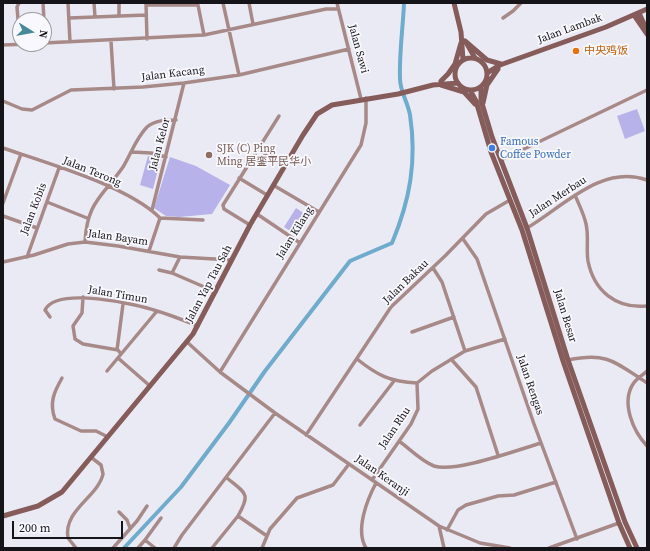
<!DOCTYPE html>
<meta charset="utf-8">
<style>
body{margin:0}
#map{position:relative;width:650px;height:551px;overflow:hidden;background:#eaeaf5;font-family:"Source Serif 4",serif}
canvas{display:block}
.frame{position:absolute;inset:0;border:4px solid #151519;pointer-events:none}
.north{position:absolute;left:12px;top:12px;width:40px;height:40px;box-sizing:border-box;background:#f8f8fe;border:1px solid #9d9da2;border-radius:50%;rotate:101deg;font-size:11px;font-weight:700;line-height:16px;text-align:center;color:#151519}
.north::after{content:'';display:block;margin:auto;width:14px;height:18px;background:#47899a;clip-path:polygon(50% 0,100% 100%,50% 72%,0 100%)}
.scale{position:absolute;left:12px;top:521px;width:111px;height:18px;box-sizing:border-box;border:2px solid #151519;border-top:0;padding-left:5px;font-size:12px;line-height:14px;white-space:nowrap;color:#151519;-webkit-text-stroke:3px #f8f8fe;paint-order:stroke}
</style>
<div id="map">
<canvas width="650" height="551"></canvas>
<div class="frame"></div>
<div class="north">N</div>
<div class="scale">200 m</div>
</div>
<script>
const c = document.querySelector('canvas').getContext('2d');
c.lineJoin = 'round';
function paint(path, color) { c.fillStyle = color; c.fill(path, 'evenodd'); }
function trace(path, color, width, dash) { c.strokeStyle = color; c.lineWidth = width; c.lineCap = dash ? 'butt' : 'round'; c.setLineDash(dash || []); c.stroke(path); }
function drawText(font, color, halo, rows, align = 'center') {
  c.font = font + ' "Source Serif 4","Noto Sans SC",serif'; c.lineWidth = 3.5; c.setLineDash([]); c.textBaseline = 'middle'; c.strokeStyle = halo; c.fillStyle = color; for (const [text, x, y, turn = 0] of rows) {
    c.save(); c.translate(x, y); c.rotate((+turn || 0) * Math.PI / 180); c.textAlign = isNaN(turn) ? turn : align; if (halo) c.strokeText(text, 0, 0); c.fillText(text, 0, 0); c.restore();
  }
}
const green = new Path2D(`
 M637,109L645,131L625,139L617,116Z
 M148,156L161,158L153,189L140,185Z
 M170,157L196,166L230,185L212,214L179,217L166,216L154,208Z
 M296,208L308,216L296,235L284,227Z`);
const canal = new Path2D(`
 M124,548L181,487L229,423L265,371L350,261L392,243C410,200 417,161 410,115C408,103 400,91 400,79C399,54 403,28 404,3`);
const street = new Path2D(`
 M19,3L17,7L20,44
 M43,3L44,20
 M68,3L70,42
 M94,3L95,17
 M119,3V16
 M223,3L239,75
 M249,3L253,24
 M337,3L361,99
 M146,4L147,39
 M146,5H198L204,35
 M69,18L146,15
 M503,18L513,11L521,3
 M44,24V35
 M111,41L114,89
 M44,43L204,35L326,9H338
 M3,45L28,44
 M3,101L22,109L32,110L71,90L143,87L184,83L239,75L349,49
 M3,148C47,163 128,186 160,218
 M257,149L284,166
 M132,152L151,153L166,157
 M501,160L647,90
 M239,178L267,195
 M273,185L319,212
 M575,195C579,205 584,214 586,224C589,236 586,249 588,261C594,291 616,309 647,306
 M47,202L87,218
 M3,203L21,154
 M152,210L184,83
 M257,214L300,243
 M3,216L37,228
 M160,218L203,220
 M250,225L224,209L223,205L279,116
 M527,228C563,207 601,164 647,180
 M463,239L477,259L534,424L577,539
 M85,242C87,202 102,197 123,167C131,154 136,138 147,127C155,120 166,120 176,120
 M149,251L160,218
 M27,257L59,168
 M3,262L34,255L68,244L85,242L118,246L180,257L232,260
 M433,268L442,282L465,351
 M159,270L172,273L216,292
 M172,273L180,257
 M83,297L82,313L73,326L75,339L83,344L118,350L121,354
 M50,317L45,310C57,286 136,304 157,311C171,315 185,321 198,326
 M412,332L454,317
 M187,342L220,372L275,413L439,526L480,543L510,548
 M117,350L123,304
 M118,358L150,386
 M357,359C377,375 390,382 417,383L432,371L465,351L505,339
 M451,359L476,387L498,455
 M568,360C608,352 615,362 647,383
 M107,371L157,311
 M647,371C643,375 636,379 633,384C621,403 633,431 647,446
 M220,372L361,145L366,123V98
 M62,378C54,392 49,403 55,419L81,431H96L108,437
 M360,425L394,381
 M306,435L391,307L445,256L486,214L510,200
 M399,441C410,449 421,461 434,466C455,473 517,450 541,443
 M227,478C246,494 251,493 238,516
 M372,480L411,424L418,409L417,383
 M119,512L127,520L130,528
 M439,526L444,548
 M447,530L458,510L466,505L498,496L514,495L556,482
 M145,540L161,518
 M76,548L68,538C63,510 98,497 103,474L101,465L92,458
 M113,548L137,521L147,506
 M138,548L145,540L155,548
 M174,548L182,535L275,413
 M212,548L238,516L267,536
 M262,548L270,529L297,498L333,485L349,464
 M366,548C355,530 367,500 376,483
 M549,548L619,523`);
const secondary = new Path2D(`
 M454,3L461,32L463,60
 M639,13L645,26L644,29
 M634,15L647,34
 M465,41L487,60L501,64
 M467,44L475,58
 M455 74a16 16 0 1 1 32 0a16 16 0 1 1-32 0Z
 M487,73L500,65L606,27L647,9
 M441,81L448,74L455,64L461,43
 M441,85L464,92L475,104
 M481,87V100L492,137L527,228L568,360L625,522L637,548
 M470,90L476,101L491,152L522,230L563,361L619,523L630,548
 M483,103L487,85L498,69
 M3,516L38,506L62,492L193,334L250,225L303,135L317,114L332,105L398,94L433,85L458,83`);
const markers = [
 [576,51,4,"#e8710a"],
 [492,148,4,"#3f7fe0"],
 [209,155,4,"#8d6e63"]
];
const streetNames = [
 ["Jalan Lambak",570,29,-20],
 ["Jalan Sawi",358,49,75],
 ["Jalan Kacang",173,74,-7],
 ["Jalan Kelor",160,144,-75],
 ["Jalan Terong",92,172,22],
 ["Jalan Merbau",558,197,-33],
 ["Jalan Kobis",34,209,-69],
 ["Jalan Kilang",295,233,-58],
 ["Jalan Bayam",118,238,8],
 ["Jalan Bakau",406,282,-44],
 ["Jalan Yap Tau Sah",209,284,-62],
 ["Jalan Timun",118,295,10],
 ["Jalan Besar",565,316,73],
 ["Jalan Rengas",530,385,71],
 ["Jalan Rhu",395,428,-56],
 ["Jalan Keranji",382,476,35]
];
const foodNames = [
 ["中央鸡饭",584,51]
];
const shopNames = [
 ["Famous",500,142],
 ["Coffee Powder",500,155]
];
const educationNames = [
 ["SJK (C) Ping",217,149],
 ["Ming 居銮平民华小",217,162]
];
paint(green, '#b7b2e9');
trace(canal, '#6fabcd', 4);
trace(street, '#a78a88', 3.5);
trace(secondary, '#855c59', 5);
for (const [x, y, r, color] of markers) { const dot = new Path2D(); dot.arc(x, y, r, 0, 2 * Math.PI); c.fillStyle = color; c.fill(dot); trace(dot, '#f8f8fe', 1.5); }
drawText('11px', '#151519', '#f8f8fe', streetNames);
drawText('11px', '#c56008', '#f8f8fe', foodNames, 'left');
drawText('11px', '#366cbe', '#f8f8fe', shopNames, 'left');
drawText('11px', '#785e54', '#f8f8fe', educationNames, 'left');
</script>
